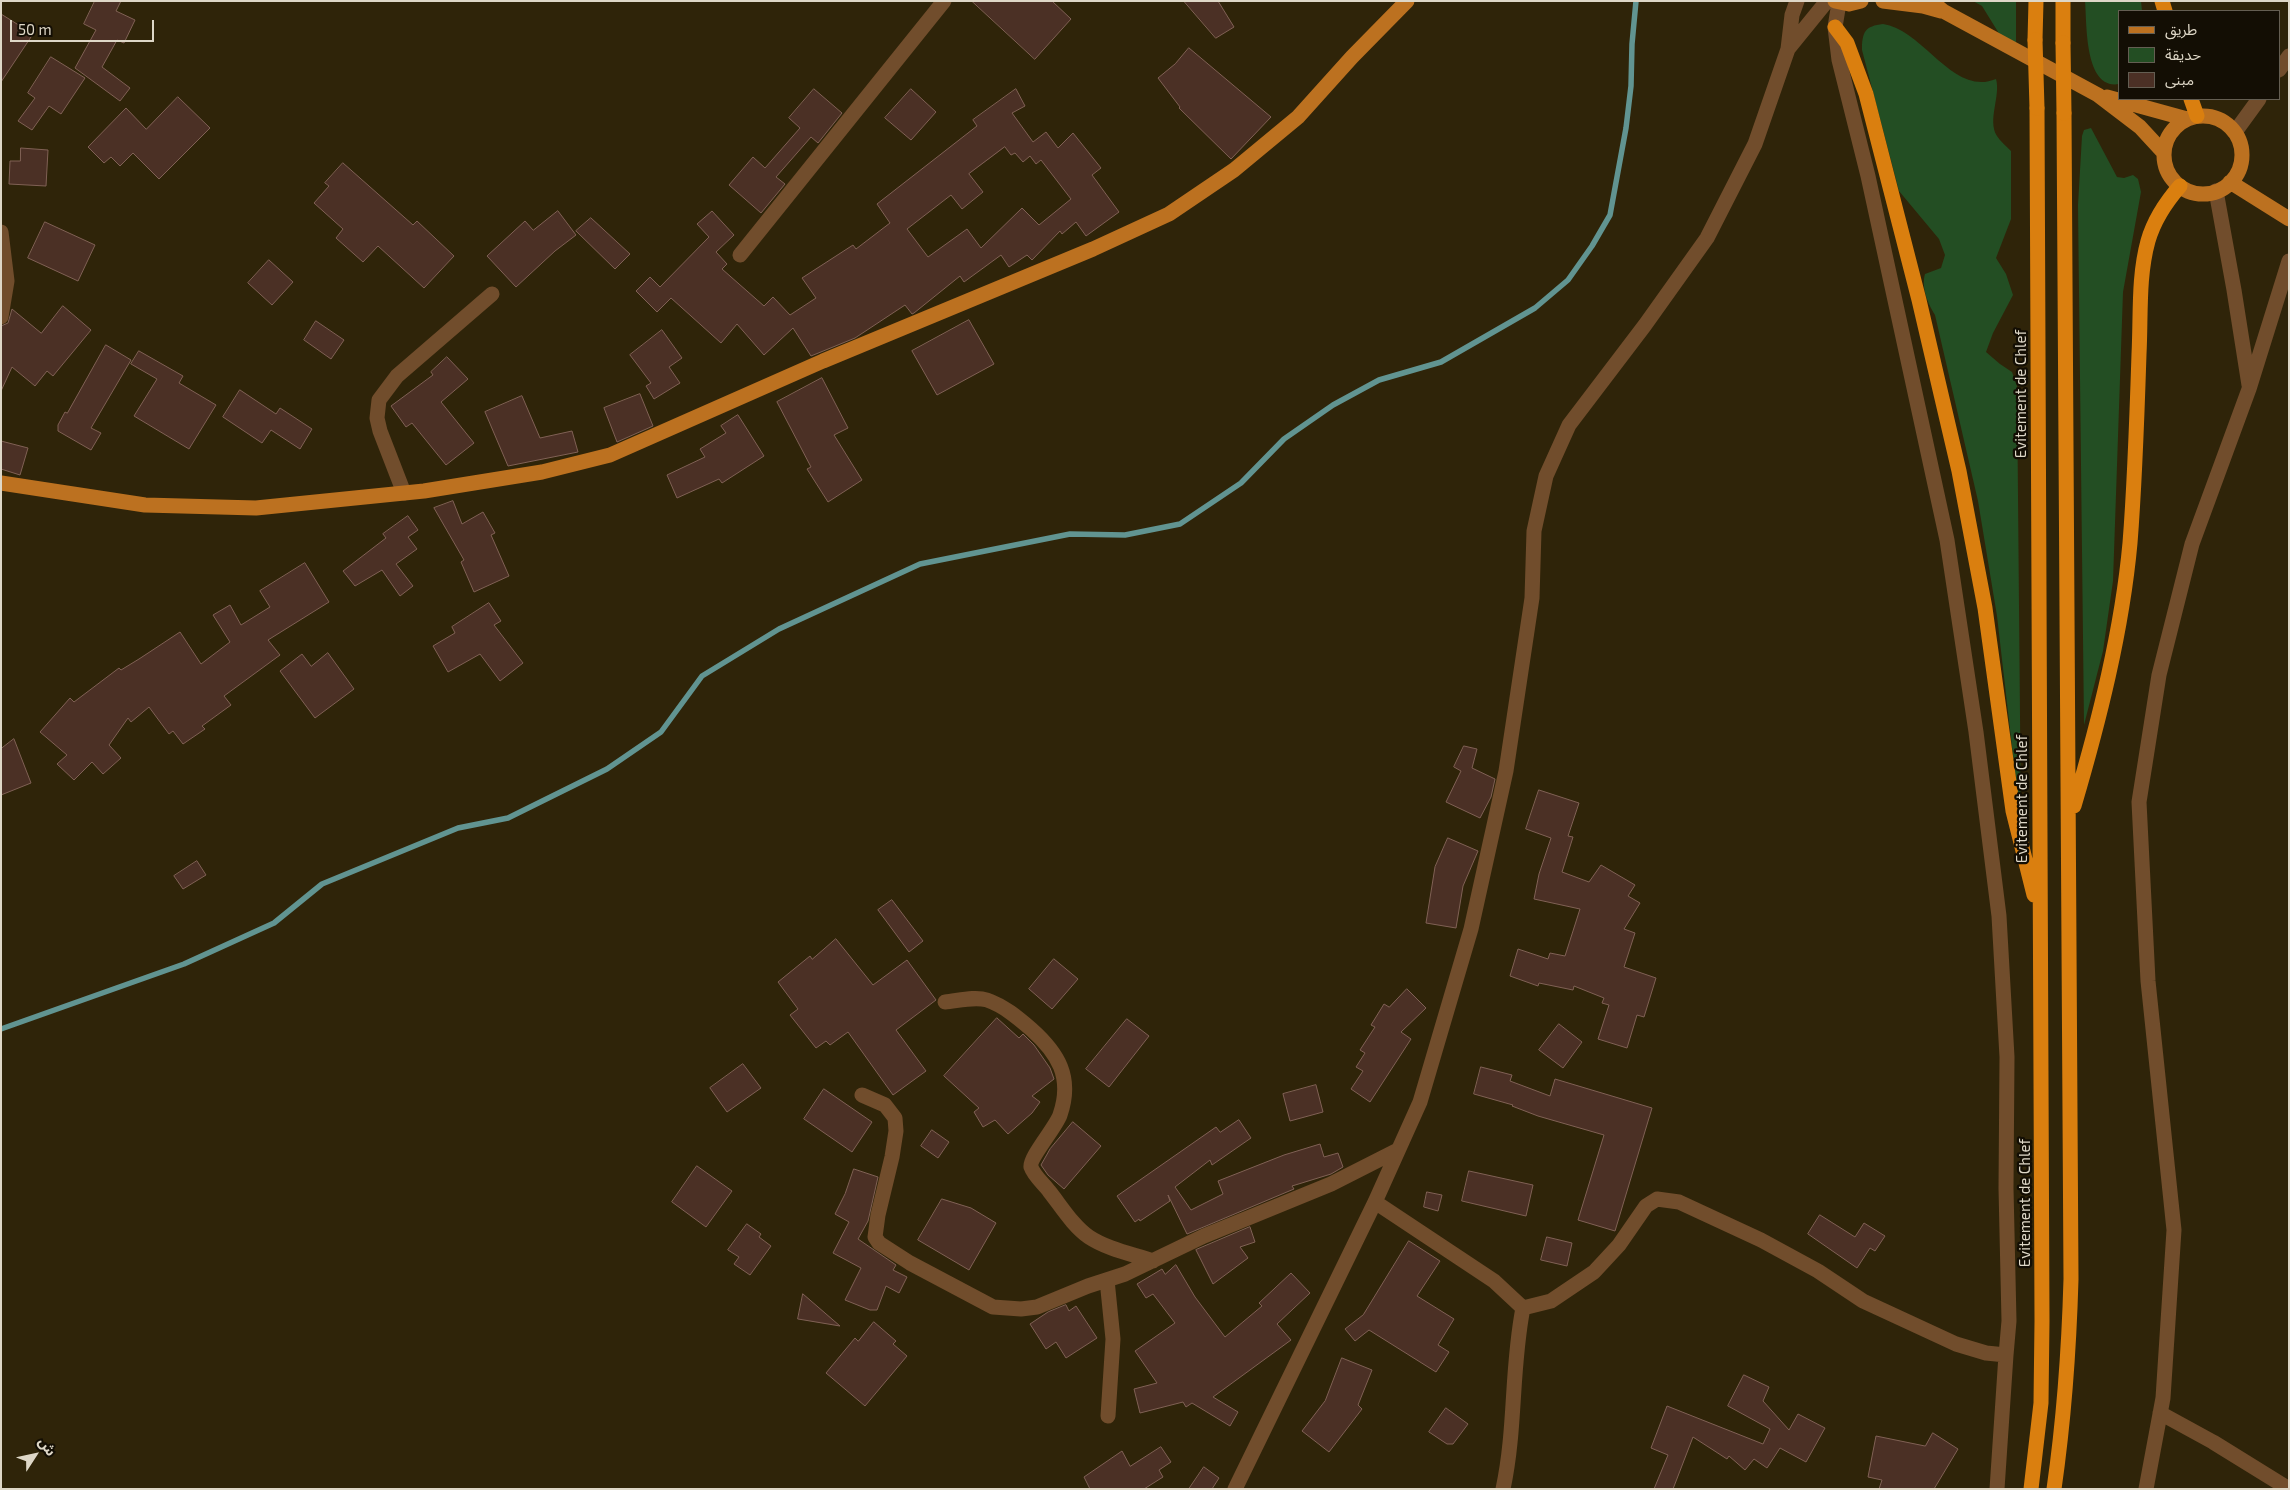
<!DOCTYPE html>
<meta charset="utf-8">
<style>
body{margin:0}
#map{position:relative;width:2290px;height:1490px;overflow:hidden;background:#2f2409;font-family:"Exo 2","Noto Sans Arabic",sans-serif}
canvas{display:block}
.frame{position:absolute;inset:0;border:2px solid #ded7c7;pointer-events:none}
.legend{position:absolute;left:2118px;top:10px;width:162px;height:90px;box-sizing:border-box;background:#130e04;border:1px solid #645e52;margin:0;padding:6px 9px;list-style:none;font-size:15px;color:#ded7c7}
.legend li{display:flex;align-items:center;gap:10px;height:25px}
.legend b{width:25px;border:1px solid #645e52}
.north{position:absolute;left:10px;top:1430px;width:50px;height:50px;-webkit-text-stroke:4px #130e04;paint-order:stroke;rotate:55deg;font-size:14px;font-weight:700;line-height:20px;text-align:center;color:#ded7c7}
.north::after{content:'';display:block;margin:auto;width:18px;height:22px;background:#ded7c7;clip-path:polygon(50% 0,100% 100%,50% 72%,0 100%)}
.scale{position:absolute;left:10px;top:20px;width:144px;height:22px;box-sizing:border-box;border:2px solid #ded7c7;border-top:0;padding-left:6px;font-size:15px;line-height:18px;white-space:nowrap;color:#ded7c7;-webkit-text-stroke:4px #130e04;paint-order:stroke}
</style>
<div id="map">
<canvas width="2290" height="1490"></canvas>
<div class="frame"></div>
<ul class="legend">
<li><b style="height:6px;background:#bc7120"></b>طريق</li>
<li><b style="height:14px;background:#234e23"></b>حديقة</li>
<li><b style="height:14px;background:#4b3025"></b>مبنى</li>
</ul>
<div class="north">ش</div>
<div class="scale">50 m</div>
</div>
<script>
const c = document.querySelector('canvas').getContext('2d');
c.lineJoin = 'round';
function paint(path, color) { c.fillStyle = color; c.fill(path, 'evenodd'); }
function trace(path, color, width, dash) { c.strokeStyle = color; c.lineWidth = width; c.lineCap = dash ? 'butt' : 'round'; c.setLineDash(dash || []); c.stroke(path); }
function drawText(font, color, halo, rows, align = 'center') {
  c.font = font + ' "Exo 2",sans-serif'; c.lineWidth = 4.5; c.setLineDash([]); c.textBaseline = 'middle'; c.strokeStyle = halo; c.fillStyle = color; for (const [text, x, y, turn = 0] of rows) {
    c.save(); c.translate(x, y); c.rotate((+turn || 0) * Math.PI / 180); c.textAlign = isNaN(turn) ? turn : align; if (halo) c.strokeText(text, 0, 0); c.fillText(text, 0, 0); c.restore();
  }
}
const green = new Path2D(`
 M1973,1H2016V45L2008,48L1982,6Z
 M2085,1H2141L2142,11H2119V84C2084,90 2087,23 2085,1Z
 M1883,24C1924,30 1953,97 1996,79C2001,96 1987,120 1997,136C2000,141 2006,146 2011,151V219L1996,258L2006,274L2013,295L1993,333L1986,352L2000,364L2012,372L2017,386L2021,825L1997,616L1978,501L1935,315C1928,304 1921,287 1925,274L1941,268L1945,255L1939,239L1899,191L1862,50C1862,32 1865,26 1883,24Z
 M2091,128L2117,177L2124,178L2133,175L2138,179L2141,192L2123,292L2113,581L2103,651L2084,725L2078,205L2082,136L2084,130Z`);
const stream = new Path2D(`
 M1,1029L184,964L274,923L322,884L458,828L508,818L607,769L661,732L702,676L779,629L920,564L1070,534L1125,535L1180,524L1241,483L1284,439L1333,405L1379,380L1441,362L1535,308L1568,280L1592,246L1610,215L1626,128L1631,86L1632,44L1636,1`);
const building = new Path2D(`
 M95,1H121L116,11L135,20L124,43L117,40L102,67L130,88L120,101L75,68L96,30L84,24Z
 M972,1H1052L1071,19L1035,59Z
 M1184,1H1218L1234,27L1216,38Z
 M1,14L33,34L1,82Z
 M1189,48L1271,117L1231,159L1179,108L1180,107L1158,78L1175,64Z
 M51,57L85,78L61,114L49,106L32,130L18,121L35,98L28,93Z
 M814,89L842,113L818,143L811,137L776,177L785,184L761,213L729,185L753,157L765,168L800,128L789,118Z
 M911,89L936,112L911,140L885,118Z
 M1016,89L1025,106L1012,113L1033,142L1046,132L1058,148L1073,133L1101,168L1092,175L1119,212L1086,236L1076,222L1062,234L1060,231L1032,260L1027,255L1009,267L1001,255L964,282L960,276L914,313L912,314L905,305L855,338L811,356L793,328L764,355L737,324L721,343L671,298L657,312L636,291L650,277L660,287L709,237L697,224L712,211L734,235L716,252L727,264L722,269L764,306L773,297L790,315L816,298L802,278L853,245L856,249L890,223L877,204L977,126L973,120ZM1005,147L1011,155L1015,153L1023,162L1030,156L1036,164L1041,160L1071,199L1039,225L1022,208L981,248L967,229L928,257L907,229L951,195L962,209L983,192L969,174Z
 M178,97L210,128L159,179L133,153L120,166L111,157L104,163L88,147L126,108L146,129Z
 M21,148L48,150L46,186L9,184L10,161H20Z
 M343,163L413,225L417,221L454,256L424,288L378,246L363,262L336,238L343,229L314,203L329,186L325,183Z
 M558,211L576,235L555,251L516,287L487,256L525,221L533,230Z
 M591,218L630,254L615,269L576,231Z
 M45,222L95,245L78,281L28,258Z
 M269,260L293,282L272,305L248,283Z
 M63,306L91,330L53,376L47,371L35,386L12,367L1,391V326L8,323L12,309L41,333Z
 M969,320L994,364L937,395L912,351Z
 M316,321L344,340L331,359L304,340Z
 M662,330L682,358L669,367L680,383L654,399L646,386L651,383L630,355Z
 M106,345L131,360L91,428L101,433L91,450L58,431V425L65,412L67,413Z
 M139,351L183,376L179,383L216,405L189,449L134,416L157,379L131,364Z
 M447,357L468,379L441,402L474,443L446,465L412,423L406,427L391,406L433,375L431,372Z
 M822,378L848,428L834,435L862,480L828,502L807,469L811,467L777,402Z
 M240,390L276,414L280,408L312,429L300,449L271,430L262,443L223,417Z
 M640,394L653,426L617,442L604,408Z
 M522,396L540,438L572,431L578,452L508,466L485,412Z
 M738,415L764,456L722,483L719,479L677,498L667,475L705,457L700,449L726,433L721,426Z
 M1,441L28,448L20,475L1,469Z
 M453,501L462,524L483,512L495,533L491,535L509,576L474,592L461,562L464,560L434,508Z
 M408,516L418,530L408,537L417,549L396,564L413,586L400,596L382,570L355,586L343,571L386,538L383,534Z
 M305,563L329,602L268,640L280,655L224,696L231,705L202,726L205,729L183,744L173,731L169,734L149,707L131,722L128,718L109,745L121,758L103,774L92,762L74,780L57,764L67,755L40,732L70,698L74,702L119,668L121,670L139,659L180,632L201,664L230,642L213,615L230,605L241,625L270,607L260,591Z
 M489,603L501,621L494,625L523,663L500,681L480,654L448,672L433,646L455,633L452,627Z
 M328,653L354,689L315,718L280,671L302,654L311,666Z
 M14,739L31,783L1,795V749Z
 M1464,746L1477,749L1472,768L1495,779L1491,797L1480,818L1446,802L1461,771L1454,767Z
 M1539,790L1579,803L1568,836L1573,837L1562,872L1589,882L1601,865L1635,885L1628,896L1640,903L1624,929L1635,933L1624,967L1656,978L1644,1017L1637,1015L1627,1048L1598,1039L1609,1005L1602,1003L1604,998L1574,986L1573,990L1539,983L1538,986L1510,976L1518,949L1548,959L1550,953L1565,956L1580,909L1534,899L1539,874L1551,838L1526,829Z
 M1448,838L1478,851L1463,886L1456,928L1426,923L1435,867Z
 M197,861L206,875L183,889L174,876Z
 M892,900L923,941L909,952L878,910Z
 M836,939L873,985L907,960L936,1000L896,1030L926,1071L893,1095L848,1032L830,1045L826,1041L816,1048L790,1015L798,1009L778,982L810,956L812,959Z
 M1054,959L1078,979L1052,1009L1029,989Z
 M1407,989L1426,1008L1401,1032L1411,1039L1370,1102L1351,1089L1363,1071L1356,1067L1365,1053L1360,1050L1375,1027L1371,1025L1384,1004L1389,1007Z
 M997,1018L1019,1038L1023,1034L1034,1045L1050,1068L1054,1079L1032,1096L1040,1102L1032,1113L1008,1134L995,1120L983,1127L974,1112L979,1108L944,1076Z
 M1127,1019L1149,1036L1109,1087L1086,1069Z
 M1559,1024L1582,1042L1563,1068L1539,1050Z
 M743,1064L761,1088L727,1112L710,1088Z
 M1481,1067L1512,1075L1510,1081L1550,1096L1555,1079L1652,1108L1615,1231L1578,1220L1604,1135L1538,1116L1512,1106L1513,1105L1474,1094Z
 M1316,1085L1323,1112L1290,1121L1283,1094Z
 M824,1089L872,1122L852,1152L804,1119Z
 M1239,1120L1251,1138L1212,1165L1210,1160L1175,1187L1191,1210L1223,1194L1218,1181L1284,1155L1320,1144L1324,1157L1338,1153L1343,1167L1331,1174L1292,1186L1294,1189L1187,1234L1168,1195L1170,1201L1140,1221L1139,1219L1135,1222L1117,1196L1216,1127L1220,1132Z
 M1073,1122L1101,1146L1064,1189L1048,1175L1041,1165L1050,1149Z
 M932,1130L949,1142L938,1158L921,1146Z
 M697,1166L732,1191L706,1227L672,1202Z
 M854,1169L878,1177L868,1221L858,1239L896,1265L893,1270L907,1277L899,1293L886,1286L877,1310H870L845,1300L861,1268L833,1253L849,1222L835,1214L845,1194Z
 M1469,1171L1533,1185L1526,1216L1462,1201Z
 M1427,1192L1442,1195L1438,1211L1424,1207Z
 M942,1199L971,1208L996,1223L969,1270L918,1240Z
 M1820,1215L1855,1237L1864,1223L1885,1236L1875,1251L1870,1248L1857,1268L1808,1234Z
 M747,1224L761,1234L759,1237L771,1246L750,1275L734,1264L739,1257L728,1250Z
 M1250,1227L1255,1242L1240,1247L1248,1258L1213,1284L1196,1250Z
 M1547,1237L1572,1243L1567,1266L1541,1260Z
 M1409,1241L1440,1261L1417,1296L1454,1319L1438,1345L1449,1352L1436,1372L1369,1330L1355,1341L1345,1329L1363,1315Z
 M1176,1265L1195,1297L1225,1337L1262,1306L1259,1303L1291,1273L1310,1293L1277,1324L1291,1340L1213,1397L1238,1412L1230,1426L1192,1403L1186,1407L1183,1402L1140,1413L1134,1389L1157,1383L1135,1351L1175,1323L1153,1294L1146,1298L1137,1284L1162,1269L1165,1274Z
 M803,1294L840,1326L798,1319Z
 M1066,1305L1069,1311L1076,1306L1097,1338L1066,1358L1056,1342L1046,1349L1030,1324L1048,1312Z
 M874,1322L896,1341L893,1344L907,1356L865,1406L826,1373L855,1338L858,1341Z
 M1342,1358L1372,1370L1358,1405L1362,1409L1329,1452L1302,1431L1325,1401Z
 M1744,1375L1769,1387L1763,1401L1789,1430L1798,1414L1825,1428L1806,1462L1780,1448L1767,1468L1754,1459L1745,1470L1729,1456L1727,1459L1693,1437L1673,1489H1654L1668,1455L1651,1448L1667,1406L1763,1444L1770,1429L1728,1406Z
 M1446,1408L1468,1424L1453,1444H1447L1429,1432Z
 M1933,1433L1958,1449L1934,1489H1879L1882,1480L1868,1477L1876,1436L1925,1446Z
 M1161,1447L1171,1462L1159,1470L1163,1477L1144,1489H1090L1084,1477L1122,1451L1130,1466Z
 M1204,1467L1219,1478L1212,1489H1189Z`);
const minor = new Path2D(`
 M1788,49L1827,1
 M2279,70L2289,56
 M2235,132L2259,99
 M2216,191L2234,290L2249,385
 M1,232L7,281L1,317
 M740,255L944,1
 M404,493L380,431L377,418L379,400L397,376L492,294
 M945,1002C957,1001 975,996 987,1000C1004,1006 1017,1017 1031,1029C1058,1053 1073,1077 1060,1115C1056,1127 1029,1158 1031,1167C1034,1176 1044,1184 1049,1191C1061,1206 1073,1226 1089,1237C1107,1249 1132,1254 1153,1261
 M862,1095L885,1105L895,1118L896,1131L892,1157L878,1215L875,1237L879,1243L910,1263L993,1307L1021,1309L1037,1307L1088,1286L1125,1274L1204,1236L1331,1184L1398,1150
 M1375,1202L1494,1281L1523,1308
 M1107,1280L1113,1339L1108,1416
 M1523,1308L1551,1301L1594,1272L1619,1245L1646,1206L1657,1199L1679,1202L1761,1240L1818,1271L1863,1301L1956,1344L1986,1353L2006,1355L2009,1321L2006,1188L2007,1057L1999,916L1976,732L1947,540L1868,176L1839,60L1835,27L1839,3
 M2160,1413L2213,1442L2289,1489
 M1235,1489L1375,1202L1420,1102L1471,929L1506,771L1532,598L1534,531L1546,476L1569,425L1645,325L1707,238L1755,144L1788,49L1792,15L1797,1
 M1503,1489C1516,1429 1511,1368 1523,1308
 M1997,1489L2006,1355
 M2146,1489L2163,1398L2174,1230L2148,981L2139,802L2159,675L2192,544L2249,389L2289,261`);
const major = new Path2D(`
 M1835,1L1849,4L1861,1
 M1883,1L1923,6L1941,11
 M1931,1L1943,11L2098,95L2140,127L2164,153
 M2107,97L2187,119
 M2164 155a39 39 0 1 1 78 0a39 39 0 1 1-78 0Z
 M2230,182L2289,219
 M1,483L145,505L256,508L424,491L542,472L610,455L823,361L1093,249L1169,214L1234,170L1298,117L1352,57L1407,1`);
const highway = new Path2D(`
 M2063,1V43
 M2162,1L2165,11
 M1835,27L1847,43L1866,94L1919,300L1959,471L1985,608L2013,811L2034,895
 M2035,40L2036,1
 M2191,99L2197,116
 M2074,806C2099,721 2122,631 2130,543C2135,480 2137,417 2139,354C2141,316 2138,277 2148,241C2154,220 2166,202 2180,186
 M2031,1489L2041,1403L2042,1321L2037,108
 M2054,1489C2064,1419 2069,1350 2071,1279L2064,113`);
const highwayBridge = new Path2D(`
 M2035,40L2037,108
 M2063,43L2064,113`);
const streetNames = [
 ["Evitement de Chlef",2021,394,-90],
 ["Evitement de Chlef",2022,799,-90],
 ["Evitement de Chlef",2025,1203,-90]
];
paint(green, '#234e23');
trace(stream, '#619491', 5.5);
paint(building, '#4b3025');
trace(building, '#806155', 1);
trace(minor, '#714d2c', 15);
trace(major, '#bc7120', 15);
trace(highway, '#da7f0f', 15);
trace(highwayBridge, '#da7f0f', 15);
drawText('15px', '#ded7c7', '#130e04', streetNames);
</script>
